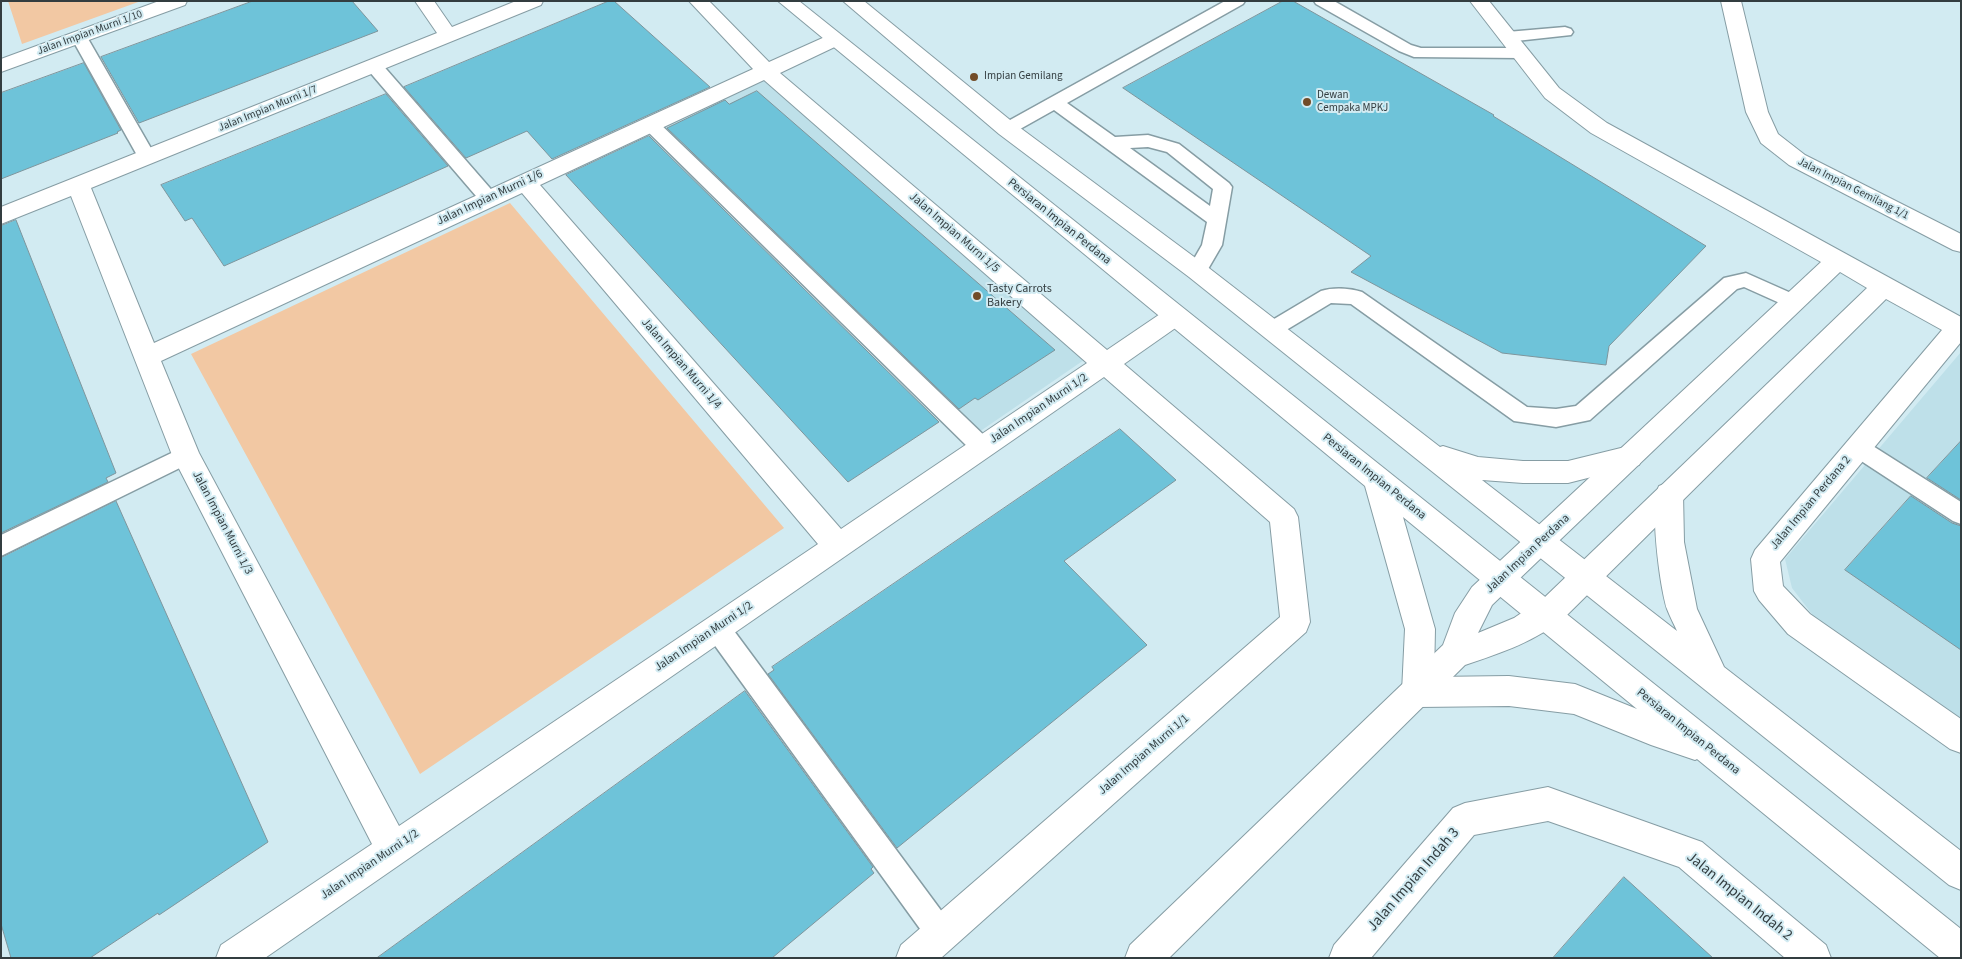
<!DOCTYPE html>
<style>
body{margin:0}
#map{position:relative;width:1962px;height:959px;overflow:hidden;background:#d2ebf2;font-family:"Source Sans 3",sans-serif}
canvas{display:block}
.frame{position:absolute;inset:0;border:2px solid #333d40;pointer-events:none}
</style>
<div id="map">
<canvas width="1962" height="959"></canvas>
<div class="frame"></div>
</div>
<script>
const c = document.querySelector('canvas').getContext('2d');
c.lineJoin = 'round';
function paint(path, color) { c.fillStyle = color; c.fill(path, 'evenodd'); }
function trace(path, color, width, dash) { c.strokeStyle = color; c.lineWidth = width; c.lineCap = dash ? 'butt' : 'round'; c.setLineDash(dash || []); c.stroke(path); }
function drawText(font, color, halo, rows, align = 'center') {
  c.font = font + ' "Source Sans 3",sans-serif'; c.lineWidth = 4; c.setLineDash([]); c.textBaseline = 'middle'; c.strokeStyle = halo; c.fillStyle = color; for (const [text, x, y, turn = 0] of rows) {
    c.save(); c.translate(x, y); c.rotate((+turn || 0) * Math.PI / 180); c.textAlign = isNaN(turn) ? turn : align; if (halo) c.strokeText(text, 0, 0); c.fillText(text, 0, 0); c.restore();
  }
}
const built = new Path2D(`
 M763,80L1084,360L979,432L664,126Z
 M1961,352V720L1815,618L1792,588L1785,559Z`);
const green = new Path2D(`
 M8,1H141L22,44Z
 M510,203L784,528L420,774L191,354Z`);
const building = new Path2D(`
 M253,1H352L378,31L139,123L101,57Z
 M609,1H614L710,87L552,159L527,131L466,158L404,87Z
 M1283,1H1293L1494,115L1493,116L1706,246L1609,346L1606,365L1502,353L1351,272L1371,256L1123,88Z
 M84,63L121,130L117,132L118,133L1,179V93Z
 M757,91L1055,350L978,400L975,398L959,409L667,128L725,100L729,104Z
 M386,94L448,166L224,266L192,218L185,221L161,185Z
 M649,136L939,422L848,482L566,175Z
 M16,220L116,473L106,478L108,482L1,533V226Z
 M1120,429L1176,480L1064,561L1147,645L897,848L768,674L774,670L772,667Z
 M1961,441V500L1927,478Z
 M1911,496L1952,523L1961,526V650L1845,570Z
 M116,501L268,842L159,915L158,913L90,958H11L1,924V558Z
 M745,691L873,867L871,869L874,873L772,958H377Z
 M1624,877L1713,958H1553Z`);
const lane = new Path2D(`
 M1225,1H1245L1243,4L1067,103L1115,137L1148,135L1179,144L1229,183L1232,187L1222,245L1204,276L1197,278L1190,276L1187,271L1202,245L1207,222L1054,110L1013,133L1007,135L1001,133L998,129L1001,125ZM1148,147L1167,152L1213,189L1210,206L1130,148Z
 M1314,1H1334L1411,45L1421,48H1520L1526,49L1528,53L1526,57L1520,58L1414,57L1399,51L1316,4Z
 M1565,27L1571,29L1573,32L1571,35L1507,42L1501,40L1499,37L1501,34L1507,32Z
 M79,32L85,34L87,37L156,157L153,161L147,163L141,161L138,157L71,37L73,34Z
 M374,61L380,62L496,195L498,199L496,203L489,205L482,203L368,70L366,66L368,62Z
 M650,118L656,120L990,441L993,447L990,453L982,456L974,453L644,128L641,124L644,120Z
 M1746,273L1800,297L1803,302L1800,307L1793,309L1744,287L1737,289L1590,420L1556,427L1514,421L1351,304L1331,303L1278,335L1271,338L1264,335L1261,330L1264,325L1321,291C1333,287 1350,288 1362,292L1527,407L1556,409L1576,406L1724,278Z
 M1857,438L1865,441L1961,502V524L1953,521L1849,453L1846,447L1849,441Z
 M186,446L194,449L197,455L194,461L1,556V535Z
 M717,617L726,620L951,924L955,934L951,944L941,948L931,944L708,636L705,628L708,620Z`);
const street = new Path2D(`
 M159,1H187L185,5L1,72V59Z
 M415,1H434L452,27L516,1H543L541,5L91,188L154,343L753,69L689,1H709L769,62L827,36L834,34L841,36L844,40L841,44L780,73L1107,350L1166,310L1175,307L1184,310L1187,316L1184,322L1124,364L1294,509L1298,517L1310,622L1306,632L941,958H896L901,945L1280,617L1270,522L1104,377L265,958H216L221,945L372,844L172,455L71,196L1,224V207L437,33ZM764,80L1087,363L841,529L540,185ZM522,193L818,544L399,826L199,453L161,361Z
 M1470,1H1489L1559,88L1607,123L1961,317V342L1780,562L1783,586L1810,614L1961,719V753L1950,749L1788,634L1759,600L1754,591L1751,559L1755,550L1942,330L1886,299L1566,616C1537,641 1501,653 1465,665L1169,958H1125L1130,945L1443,645L1455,613L1472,587L1821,262L1591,133L1545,98ZM1840,272L1867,288L1545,597L1514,618L1478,633L1492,605Z
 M1721,1H1741L1768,112L1778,134L1805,155L1961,234V252L1953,250L1789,165L1761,143L1746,112Z
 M1548,787L1702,842L1826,945L1831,958H1785L1679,867L1548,821L1474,835L1371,958H1329L1334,945L1453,808L1465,803Z`);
const secondary = new Path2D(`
 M778,1H799L1961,929V958H1940L1697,759L1695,760L1651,745L1574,714L1509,706L1418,707L1407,702L1402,692L1405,629L1365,486ZM1403,517L1637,709L1575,684L1509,676L1434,677L1435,629Z
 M843,1H864L1015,124L1205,265L1440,447L1443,446L1478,457L1523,461H1568L1629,446L1639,449L1643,457L1639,465L1568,483H1523L1482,480L1677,631C1674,624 1670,617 1667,609C1660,586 1649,506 1659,486L1669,482L1679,486L1683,494L1684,542L1697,609L1724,667L1961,851V890L1949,885L1189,277L999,134Z`);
const markers = [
 [974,77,5,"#724c28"],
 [1307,102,5,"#724c28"],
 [977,296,5,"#724c28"]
];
const farStreetnames = [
 ["Jalan Impian Murni 1/10",90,33,-20],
 ["Jalan Impian Murni 1/7",268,109,-22],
 ["Jalan Impian Gemilang 1/1",1853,189,27]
];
const farPoinames = [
 ["Impian Gemilang",984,77],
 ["Dewan",1317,96],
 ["Cempaka MPKJ",1317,109]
];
const streetNames = [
 ["Jalan Impian Murni 1/6",490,198,-25],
 ["Persiaran Impian Perdana",1059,222,39],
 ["Jalan Impian Murni 1/5",954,233,41],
 ["Jalan Impian Murni 1/4",681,364,49],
 ["Jalan Impian Murni 1/2",1039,409,-34],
 ["Persiaran Impian Perdana",1374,477,39],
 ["Jalan Impian Perdana 2",1811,503,-50],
 ["Jalan Impian Murni 1/3",222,523,62],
 ["Jalan Impian Perdana",1528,554,-43],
 ["Jalan Impian Murni 1/2",704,637,-34],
 ["Persiaran Impian Perdana",1688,732,39],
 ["Jalan Impian Murni 1/1",1144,755,-41],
 ["Jalan Impian Murni 1/2",370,865,-34]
];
const poiNames = [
 ["Tasty Carrots",987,289],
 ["Bakery",987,303]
];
const nearStreetnames = [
 ["Jalan Impian Indah 3",1414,880,-49],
 ["Jalan Impian Indah 2",1739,897,39]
];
paint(built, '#bee0e9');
paint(green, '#f2c8a3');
paint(building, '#6ec3d9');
trace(building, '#7e959c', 1);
trace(lane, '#869da4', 3);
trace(street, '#869da4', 2);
trace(secondary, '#869da4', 2);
paint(lane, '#fff');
paint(street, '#fff');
paint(secondary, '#fff');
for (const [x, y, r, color] of markers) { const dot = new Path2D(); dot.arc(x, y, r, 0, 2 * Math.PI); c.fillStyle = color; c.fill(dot); trace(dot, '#d2ebf2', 2); }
drawText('11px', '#333d40', '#d2ebf2', farStreetnames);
drawText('11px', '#333d40', '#d2ebf2', farPoinames, 'left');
drawText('12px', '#333d40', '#d2ebf2', streetNames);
drawText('12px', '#333d40', '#d2ebf2', poiNames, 'left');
drawText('15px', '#333d40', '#d2ebf2', nearStreetnames);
</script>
